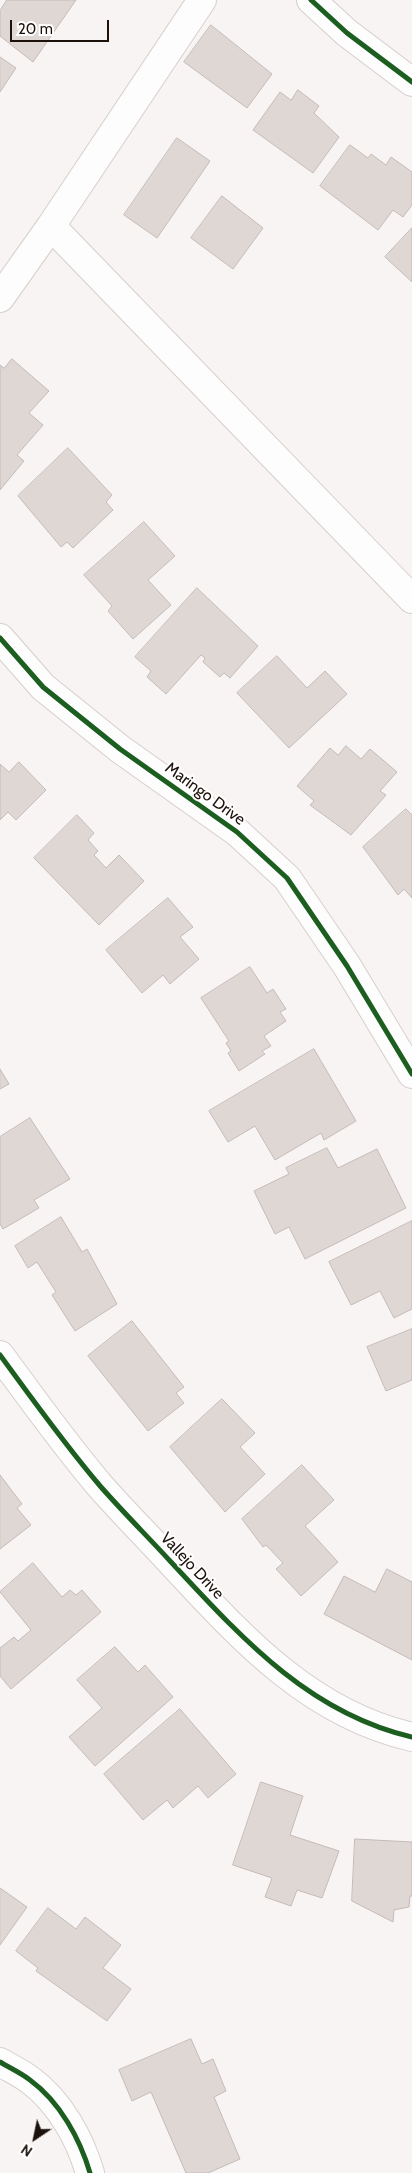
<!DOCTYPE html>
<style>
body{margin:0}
#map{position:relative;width:412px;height:2173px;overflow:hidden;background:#f8f4f3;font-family:Cabin,sans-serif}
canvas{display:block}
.north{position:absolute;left:10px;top:2113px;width:50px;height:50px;-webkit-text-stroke:4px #fff;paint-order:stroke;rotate:214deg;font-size:14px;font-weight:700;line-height:20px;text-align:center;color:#1d110b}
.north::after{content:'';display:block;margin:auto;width:18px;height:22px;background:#1d110b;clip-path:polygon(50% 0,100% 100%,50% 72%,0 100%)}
.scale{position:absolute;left:10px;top:20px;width:99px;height:22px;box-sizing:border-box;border:2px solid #1d110b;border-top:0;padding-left:6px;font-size:15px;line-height:18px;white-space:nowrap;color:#1d110b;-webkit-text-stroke:4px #fff;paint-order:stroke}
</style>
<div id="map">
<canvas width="412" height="2173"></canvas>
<div class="north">N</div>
<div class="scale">20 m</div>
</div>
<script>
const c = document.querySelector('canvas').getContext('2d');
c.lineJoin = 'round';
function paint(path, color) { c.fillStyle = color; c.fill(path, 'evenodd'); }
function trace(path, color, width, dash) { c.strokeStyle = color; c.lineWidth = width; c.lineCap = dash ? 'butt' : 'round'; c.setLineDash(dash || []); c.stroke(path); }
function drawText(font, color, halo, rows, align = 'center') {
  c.font = font + ' Cabin,sans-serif'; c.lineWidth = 4; c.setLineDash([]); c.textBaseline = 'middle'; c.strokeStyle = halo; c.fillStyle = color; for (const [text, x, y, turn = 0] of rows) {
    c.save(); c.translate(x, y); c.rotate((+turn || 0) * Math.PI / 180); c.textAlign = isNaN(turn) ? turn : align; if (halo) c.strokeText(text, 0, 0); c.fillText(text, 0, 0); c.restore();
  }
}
const building = new Path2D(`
 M7,0H76L33,62L0,36V11Z
 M211,25L272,74L247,108L184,62Z
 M0,57L16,68L0,92Z
 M298,90L319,106L314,113L339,137L313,173L253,130L280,92L291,100Z
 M177,138L210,161L157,238L124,215Z
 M350,145L368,158L371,154L386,165L391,157L412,172V205L403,217L393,210L378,230L320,186Z
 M222,196L263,228L233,269L191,238Z
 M412,228V282L385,257Z
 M12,359L49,391L29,413L43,425L17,455L24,461L0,490V365L4,368Z
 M68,448L112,495L106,502L113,510L73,548L67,542L61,547L18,496Z
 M144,522L175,556L148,580L171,605L133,639L108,611L112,606L84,575Z
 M197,588L258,646L230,678L224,673L220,677L203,662L205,658L201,655L166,694L147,677L151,671L135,657Z
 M277,656L307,688L325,671L347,694L289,748L237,693Z
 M346,746L361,759L370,749L397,772L380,791L386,795L351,835L310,805L314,801L297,786L330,748L338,755Z
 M19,762L46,790L16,820L8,812L0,820V764L9,772Z
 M406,809L412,815V898L404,889L398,895L363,847Z
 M77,815L94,833L88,840L98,851L94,855L106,868L119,855L144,881L99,925L34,858Z
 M168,898L193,927L180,937L199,959L170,984L163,975L142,993L106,950Z
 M250,967L267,993L273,989L286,1009L280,1012L286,1021L264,1036L271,1046L262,1051L265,1054L239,1071L228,1053L231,1051L226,1043L229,1041L201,998Z
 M314,1049L356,1121L324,1140L321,1133L275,1160L255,1126L228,1142L209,1111Z
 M0,1069L9,1084L0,1089Z
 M30,1118L70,1179L34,1200L39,1208L3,1229L0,1224V1137Z
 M327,1148L338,1168L377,1149L406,1208L305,1259L289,1227L275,1234L254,1191L289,1174L286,1168Z
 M61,1217L82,1252L87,1249L117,1304L75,1331L52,1295L56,1292L37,1262L28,1268L15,1246Z
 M412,1221V1309L394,1318L380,1291L351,1305L329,1262Z
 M132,1321L184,1387L176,1393L184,1403L148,1431L88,1356Z
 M412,1329V1380L386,1391L367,1347Z
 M222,1399L255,1433L240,1447L265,1474L225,1512L170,1447Z
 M302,1465L334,1500L305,1526L338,1562L301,1596L276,1569L283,1563L266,1545L263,1547L242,1519Z
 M0,1475L22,1504L17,1508L31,1525L0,1549Z
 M33,1563L62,1597L70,1590L76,1595L82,1590L101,1612L11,1689L0,1676V1648L14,1637L18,1641L31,1630L0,1592Z
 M387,1569L412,1582V1660L324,1614L344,1576L375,1592Z
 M115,1647L138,1672L145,1665L173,1697L95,1766L69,1737L102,1708L77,1680Z
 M180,1709L236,1774L208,1798L198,1786L173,1808L167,1800L143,1820L104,1774Z
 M261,1782L303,1796L290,1835L339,1851L322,1898L297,1890L291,1906L265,1897L272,1878L233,1865Z
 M355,1839L412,1842V1896H410L409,1907L394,1910L393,1922L352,1901Z
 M0,1888L27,1907L0,1945Z
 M48,1908L76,1929L85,1917L121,1945L103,1968L131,1989L107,2021L36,1971L38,1968L16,1951Z
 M191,2039L202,2064L213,2059L226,2091L214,2097L240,2159L208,2173H186L151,2092L132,2101L119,2070Z`);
const minor = new Path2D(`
 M202,0L51,226L412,599
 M311,0L347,33L412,82
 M0,298L51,226
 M0,638L43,687L120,749L237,832L287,878L347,966L412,1074
 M0,1355C33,1400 65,1445 101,1487C124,1513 148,1537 171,1562C240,1636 308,1713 412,1737
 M0,2062C10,2068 21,2073 30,2080C60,2102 80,2139 90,2173`);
const cycleway = new Path2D(`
 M311,0L347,33L412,82
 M0,638L43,687L120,749L237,832L287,878L347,966L412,1074
 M0,1355C33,1400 65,1445 101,1487C124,1513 148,1537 171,1562C240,1636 308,1713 412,1737
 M0,2062C10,2068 21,2073 30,2080C60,2102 80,2139 90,2173`);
const streetNames = [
 ["Maringo Drive",205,794,36],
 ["Vallejo Drive",192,1566,47]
];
paint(building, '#dfd7d4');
trace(building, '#c4bbb8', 1);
trace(minor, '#d6cecb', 30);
trace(minor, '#fefdfd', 28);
trace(cycleway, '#1b5e20', 5);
drawText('16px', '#1d110b', '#fff', streetNames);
</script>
